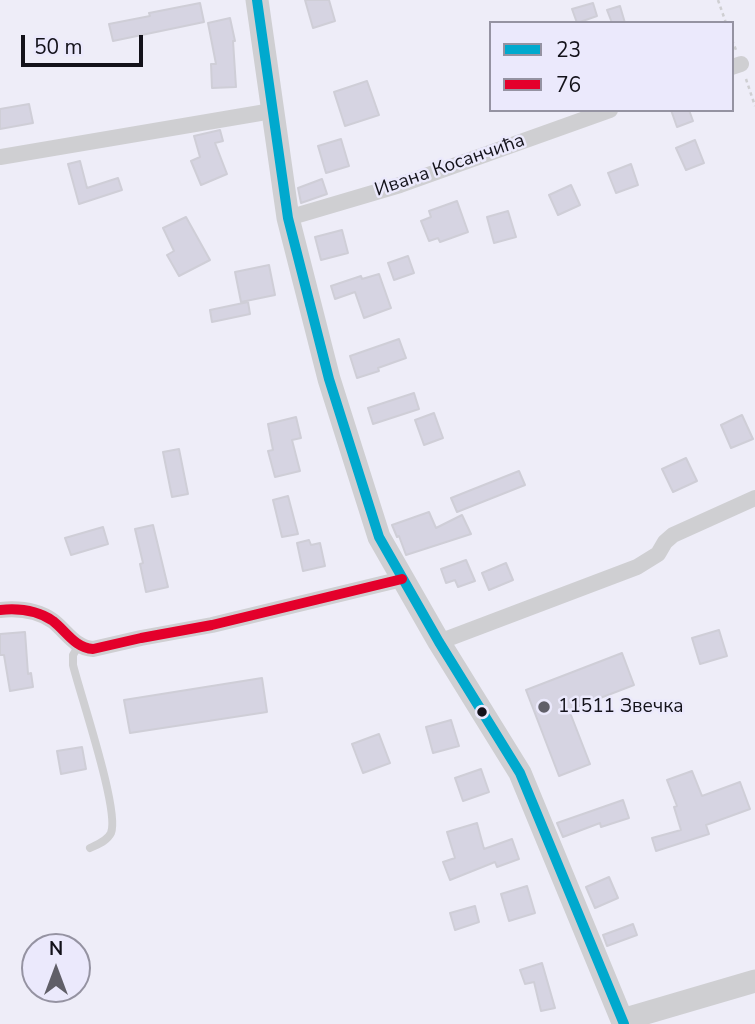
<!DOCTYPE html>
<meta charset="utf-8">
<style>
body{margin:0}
#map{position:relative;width:755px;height:1024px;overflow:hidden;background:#eeedf8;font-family:"Nunito Sans",sans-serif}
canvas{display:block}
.legend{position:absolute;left:489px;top:21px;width:245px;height:91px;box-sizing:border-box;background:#ebe9fc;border:2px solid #9593a2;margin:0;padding:9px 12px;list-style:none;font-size:21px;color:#13121a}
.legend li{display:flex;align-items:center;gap:14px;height:35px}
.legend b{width:35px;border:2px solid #9593a2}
.north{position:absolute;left:21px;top:933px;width:70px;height:70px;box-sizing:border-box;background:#ebe9fc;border:2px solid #9593a2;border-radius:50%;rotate:0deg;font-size:19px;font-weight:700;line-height:28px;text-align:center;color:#13121a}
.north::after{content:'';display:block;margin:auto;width:24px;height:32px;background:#605f68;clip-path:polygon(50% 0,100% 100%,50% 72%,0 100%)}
.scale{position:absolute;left:21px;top:35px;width:122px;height:32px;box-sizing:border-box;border:4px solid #13121a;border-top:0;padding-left:9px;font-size:21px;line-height:24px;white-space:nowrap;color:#13121a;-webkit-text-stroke:5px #ebe9fc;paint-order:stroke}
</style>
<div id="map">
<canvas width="755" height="1024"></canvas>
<ul class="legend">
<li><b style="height:9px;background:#00a9ce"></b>23</li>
<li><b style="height:9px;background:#e4002b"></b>76</li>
</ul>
<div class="north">N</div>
<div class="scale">50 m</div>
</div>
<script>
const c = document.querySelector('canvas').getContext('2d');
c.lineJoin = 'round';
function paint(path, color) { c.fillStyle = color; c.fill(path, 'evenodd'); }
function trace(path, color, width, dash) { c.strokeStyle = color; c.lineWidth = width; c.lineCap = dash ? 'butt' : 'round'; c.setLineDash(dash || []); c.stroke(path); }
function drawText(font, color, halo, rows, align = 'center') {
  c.font = font + ' "Nunito Sans",sans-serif'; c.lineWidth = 5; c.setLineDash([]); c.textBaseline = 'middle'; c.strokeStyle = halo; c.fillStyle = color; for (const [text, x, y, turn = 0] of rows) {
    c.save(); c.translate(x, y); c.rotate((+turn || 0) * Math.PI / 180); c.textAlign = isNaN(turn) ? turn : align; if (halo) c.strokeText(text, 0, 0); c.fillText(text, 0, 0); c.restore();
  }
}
const building = new Path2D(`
 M305,0H329L335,21L313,28Z
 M200,3L204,22L113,41L109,24L150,16L149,13Z
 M593,3L597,16L577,23L572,9Z
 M620,6L625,23H612L607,10Z
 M230,18L235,41H233L236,87L212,88L211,64H216L208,23Z
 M367,81L379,115L345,126L334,92Z
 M29,104L33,123L0,129V109Z
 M671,110H689L693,121L677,127Z
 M220,130L223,141L215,143L227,174L201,185L191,161L200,157L194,136Z
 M341,139L349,166L326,173L318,146Z
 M695,140L704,163L686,170L676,148Z
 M80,161L87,188L118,178L122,190L79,204L68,164Z
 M631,164L638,185L616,193L608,173Z
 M322,179L327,194L301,203L298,188Z
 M571,185L580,205L558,215L549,195Z
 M457,201L468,232L440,242L438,238L429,241L421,221L431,217L429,211Z
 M508,211L516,237L494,243L487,217Z
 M186,217L210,260L179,276L167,255L174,251L163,228Z
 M342,230L348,253L321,260L315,237Z
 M408,256L414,273L394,280L388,263Z
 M269,265L275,295L241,302L235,272Z
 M379,274L391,308L364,318L355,292L335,299L331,286L361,276L362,279Z
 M248,302L250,314L212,322L210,310Z
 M399,339L406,358L378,368L379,371L357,378L350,356Z
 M414,393L419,409L373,424L368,408Z
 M434,413L443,438L424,445L415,420Z
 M742,415L753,439L731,448L721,425Z
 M296,417L301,438L292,440L300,471L275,477L268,451L273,450L268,424Z
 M179,449L188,494L172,497L163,452Z
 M686,458L697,481L673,492L662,469Z
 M519,471L525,485L457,512L451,498Z
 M288,496L298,534L282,537L273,500Z
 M429,512L436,528L462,515L471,534L406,555L399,536L397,537L392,525Z
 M153,525L168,587L146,592L140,564L143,563L135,529Z
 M103,527L108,544L71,555L65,538Z
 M309,540L311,545L320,543L325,566L303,571L297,543Z
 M466,560L475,581L458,587L455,580L446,583L441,569Z
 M506,563L513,580L489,590L482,573Z
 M719,630L727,656L700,664L692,638Z
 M25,632L28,674L31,673L33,687L10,691L4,655H0V634Z
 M622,653L634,685L569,710L590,764L559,776L526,690Z
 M262,678L267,712L130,733L124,700Z
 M451,720L459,746L433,753L426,727Z
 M379,734L390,763L363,773L352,744Z
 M82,747L86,769L61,774L57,751Z
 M481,769L489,792L463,801L455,778Z
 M692,771L702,796L740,782L750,809L706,825L709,834L656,851L652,838L681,830L674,807L677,806L667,780Z
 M623,800L629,818L601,827L600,823L563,837L557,823Z
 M477,823L484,849L512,839L519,859L497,867L495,862L450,880L443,862L455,858L447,832Z
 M609,877L618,898L595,908L586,887Z
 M527,886L535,913L509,921L501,894Z
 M475,906L479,922L455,930L450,913Z
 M633,924L637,935L607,946L603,935Z
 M542,963L555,1008L541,1011L534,982L525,984L520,970Z`);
const path = new Path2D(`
 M718,0L726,23
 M732,40L736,50
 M746,79L755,106`);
const lane = new Path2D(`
 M79,645L73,655V665C80,694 120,811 111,833C107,841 98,844 90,848`);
const street = new Path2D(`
 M732,67L741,64
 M0,157L272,111
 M288,218L400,185L610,110
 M0,610C19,608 37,610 53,621C66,631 75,648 93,649L141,638L212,625L402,579
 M439,642L637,567L658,554L665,542L673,535L755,498`);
const secondary = new Path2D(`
 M257,0L288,218L329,379L379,537L439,642L520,773L622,1020L755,981`);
const bus1 = new Path2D(`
 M257,0L288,218L329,379L379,537L439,642L520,773L624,1024`);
const bus2 = new Path2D(`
 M0,610C19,608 37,610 53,621C66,631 75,648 93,649L141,638L212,625L402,579`);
const markers = [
 [544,707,7,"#605f68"],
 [482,712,6,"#13121a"]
];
const streetNames = [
 ["Ивана Косанчића",450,166,-19]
];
const poiNames = [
 ["11511 Звечка",558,707]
];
paint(building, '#d6d4e2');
trace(building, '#cfced7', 2);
trace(path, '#cfcfd2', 2.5, [3.5, 3.5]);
trace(lane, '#cfcfd2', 8);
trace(street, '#cfcfd2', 16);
trace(secondary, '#cfcfd2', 23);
trace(bus1, '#00a9ce', 10);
trace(bus2, '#e4002b', 10);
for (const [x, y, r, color] of markers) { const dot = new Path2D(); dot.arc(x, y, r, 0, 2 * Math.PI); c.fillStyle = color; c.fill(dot); trace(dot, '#ebe9fc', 2.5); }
drawText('19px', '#13121a', '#ebe9fc', streetNames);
drawText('19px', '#13121a', '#ebe9fc', poiNames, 'left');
</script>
